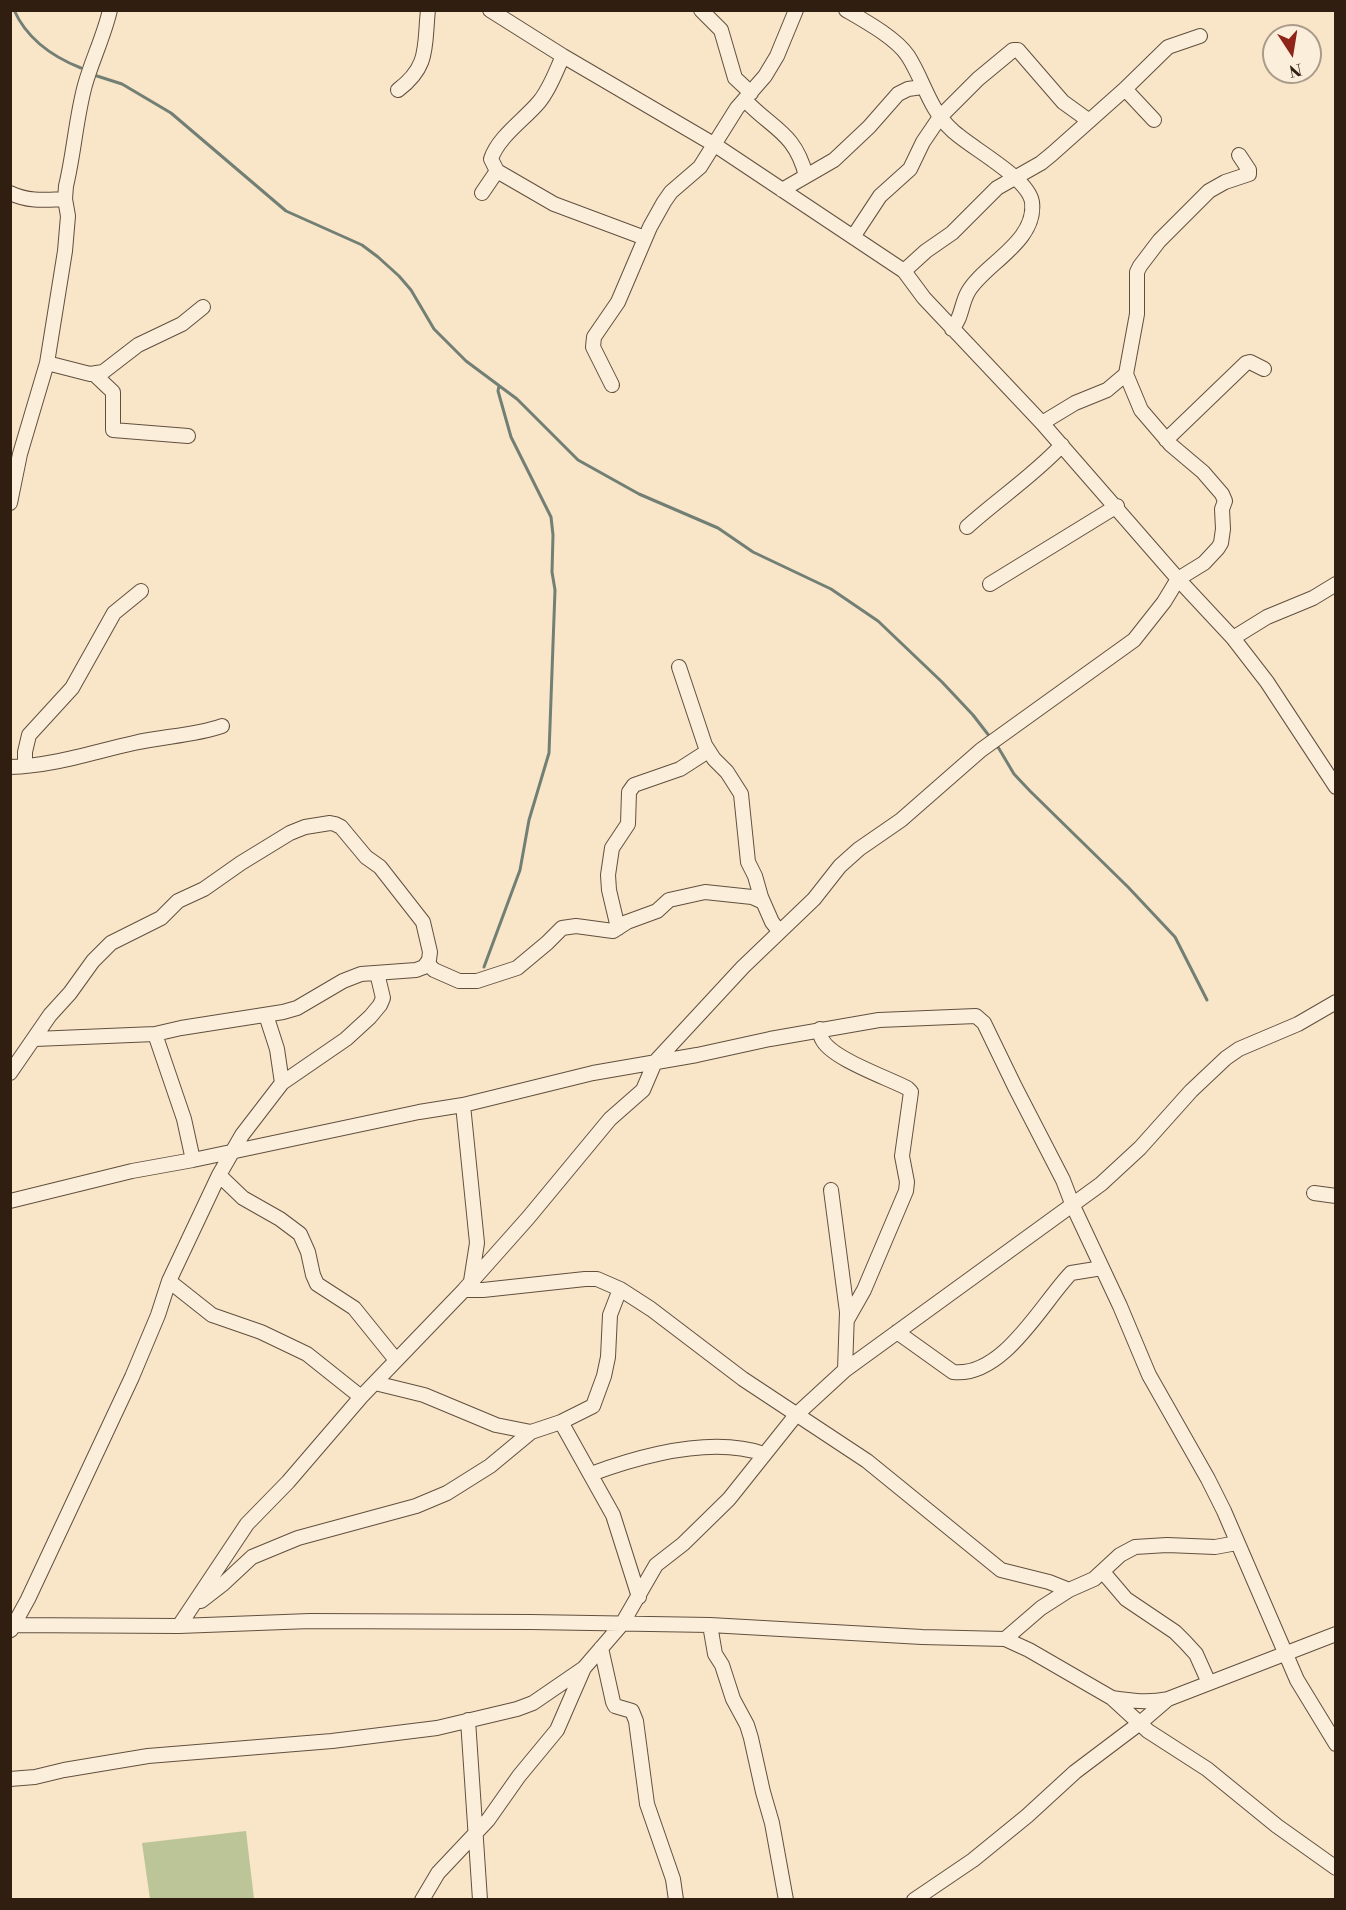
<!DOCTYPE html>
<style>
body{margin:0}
#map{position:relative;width:1346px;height:1910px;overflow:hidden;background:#f9e5c8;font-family:"Libre Bodoni",serif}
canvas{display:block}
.frame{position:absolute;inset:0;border:12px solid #301f11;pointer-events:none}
.north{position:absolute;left:1262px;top:24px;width:60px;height:60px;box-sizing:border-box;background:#fbeedb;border:2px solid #aa9b8a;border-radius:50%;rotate:168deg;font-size:16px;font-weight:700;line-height:24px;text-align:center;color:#301f11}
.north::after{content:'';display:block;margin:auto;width:21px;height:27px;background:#8f2418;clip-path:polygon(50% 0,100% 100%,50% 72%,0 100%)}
</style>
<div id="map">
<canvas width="1346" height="1910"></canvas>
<div class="frame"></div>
<div class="north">N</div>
</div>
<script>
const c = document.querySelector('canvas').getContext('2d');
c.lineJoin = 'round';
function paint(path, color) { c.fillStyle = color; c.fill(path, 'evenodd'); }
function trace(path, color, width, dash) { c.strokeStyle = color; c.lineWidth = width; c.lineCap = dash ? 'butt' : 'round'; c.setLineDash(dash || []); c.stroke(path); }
const green = new Path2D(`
 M246,1831L254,1899H150L142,1843Z`);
const stream = new Path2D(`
 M14,10C27,39 53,57 81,68
 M97,76L122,84L171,113L286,211L362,245L378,257L399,276L411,290L434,329L466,361L517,399L578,460L639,494L718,528L753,552L831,589L878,621L942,682L973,715L990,737
 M998,747L1014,774L1030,791L1128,887L1175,937L1207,1000
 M484,967L520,870L529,820L549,753L555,590L552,572L553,535L551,517L511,437L498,391L499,386`);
const minor = new Path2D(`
 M490,10L563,56L715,145L904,271L924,298L1042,423L1178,579L1233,638L1267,682L1336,787
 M701,10L721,30L735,78L751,93
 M846,10C865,21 896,38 908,56C924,81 929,109 952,130C969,147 1028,177 1032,202C1037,242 984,264 968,292C961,304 962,318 952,329
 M563,56C556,71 550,89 539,102C525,119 498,137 491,159L497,171L554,204L645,238
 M1125,89L1154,120
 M398,90C430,66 424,46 428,10
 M745,100C772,129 795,132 806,176
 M782,190L834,160L869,127L898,94L908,89L922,87
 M10,193C29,202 45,200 65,199
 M482,193L497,171
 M853,237L880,196L910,169L923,142L940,117L978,79L1013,50H1018L1063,102L1088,120
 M904,271L926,251L952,233L997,188L1041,163L1052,154L1125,89L1168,47L1200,36
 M47,363L90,374L103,372L138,345L182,324L203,307
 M94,374L113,392V430L188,436
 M612,385L593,347L594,337L618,302L650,227L664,202L671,192L700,167L737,108L765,76L777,56L796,10
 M1042,423L1075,403L1107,390L1126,374
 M1166,440L1246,363L1250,362L1264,369
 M10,503L20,454L47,363L65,251L68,216L65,199L66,186C74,153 76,118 85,85C92,60 104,36 110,10
 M967,527C998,499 1033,476 1062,445
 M990,584L1117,506
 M1233,638L1267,617L1313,598L1336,584
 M679,667L705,745L714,759L727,772L741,794L748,862L755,876L761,897L772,922L779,931
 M25,766V752L29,735L72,688L114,613L141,591
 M10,767C53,766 93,752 134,743C164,736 193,736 222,726
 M618,928L609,890L608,875L612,848L628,824L629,792L634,785L680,769L708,751
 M428,964L434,970L459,981H477L517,968L547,943L562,928L576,926L613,931L627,922L657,911L669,900L705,892L752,897L763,902
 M266,1015L277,1049L282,1083
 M820,1029C820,1032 820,1036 822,1039C830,1058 888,1078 907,1088L911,1092L902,1156L907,1182L906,1191L864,1290L847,1320
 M155,1034L184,1119L193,1160
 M10,1073L50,1015L70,993L93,961L111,943L161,918L178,901L204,889L241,863L290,833L305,827L330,823L335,824L341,827L366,857L380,867L423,922L430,952L429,960L424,967L416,970L361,974L343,981L297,1008L283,1012L181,1028L155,1034L35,1039
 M463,1105L477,1243L471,1281
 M219,1175L243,1198L280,1219L300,1234L308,1252L313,1275L317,1284L354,1308L396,1360
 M831,1190L847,1312L845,1370
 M1314,1193L1336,1196
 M10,1201L132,1171L193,1160L419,1112L463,1105L593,1073L697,1055L770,1039L879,1020L976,1016L984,1023L1015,1087L1063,1180L1073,1206L1120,1306L1149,1375L1208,1479L1224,1511L1297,1680L1336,1744
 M169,1281L212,1315L261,1332L307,1354L361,1397
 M464,1290H483L585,1279H597L620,1289L651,1309L743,1379L867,1461L1001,1570L1049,1582L1069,1590
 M897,1332L953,1372C1003,1378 1042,1303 1071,1273L1102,1268
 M375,1383L424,1395L496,1425L531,1432
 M561,1422L613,1515L639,1597
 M591,1474C640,1456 712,1436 764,1454
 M1103,1572L1126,1599L1175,1632L1185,1642L1196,1654L1209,1683
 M201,1601L223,1584L252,1557L298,1538L416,1506L447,1493L490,1466L531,1432L561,1422L593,1406L604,1376L608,1357L610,1315L620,1289
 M10,1625L179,1626L310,1621L531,1622L710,1625L922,1637L1005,1639L1029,1650L1112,1698L1148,1731L1207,1769L1277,1826L1336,1868
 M710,1625L715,1654L722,1665L733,1699L747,1725L751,1738L763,1792L772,1823L786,1900
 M179,1626L247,1524L288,1482L361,1397L464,1290L528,1218L610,1119L643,1090L655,1062L743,967L814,899L840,866L859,849L901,820L981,750L1134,640L1164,602L1178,579L1204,563L1218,548L1221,543L1223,529L1222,509L1225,501L1222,494L1203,472L1171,445L1141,410L1126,374L1137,314V272L1140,266L1159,241L1209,191L1225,182L1249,174V170L1239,155
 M11,1630L28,1599L132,1377L158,1315L169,1281L219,1175L242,1135L282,1083L346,1039L370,1017L380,1005L383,998L377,973
 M1005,1639L1041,1608L1069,1590L1094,1579L1120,1555L1135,1547L1167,1545L1215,1547L1237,1543
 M601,1648L613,1702L615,1706L632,1711L636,1721L647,1804L673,1879L676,1900
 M1112,1698C1132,1701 1148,1703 1168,1699L1336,1634
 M468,1720L480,1900
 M10,1779L35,1777L64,1770L148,1756L332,1741L437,1728L517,1709L533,1703L584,1668
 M422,1900L438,1873L488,1820L519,1776L557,1730L584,1668L622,1624L656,1565L683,1544L729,1499L796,1415L845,1370L1101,1184L1140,1148L1191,1091L1226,1058L1239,1049L1298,1024L1336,1002
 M914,1900L973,1860L1027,1816L1075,1772L1140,1723L1168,1699`);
paint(green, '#bcc597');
trace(stream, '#727f75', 3);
trace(minor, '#62503f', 16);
trace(minor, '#fbeedb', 14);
</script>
